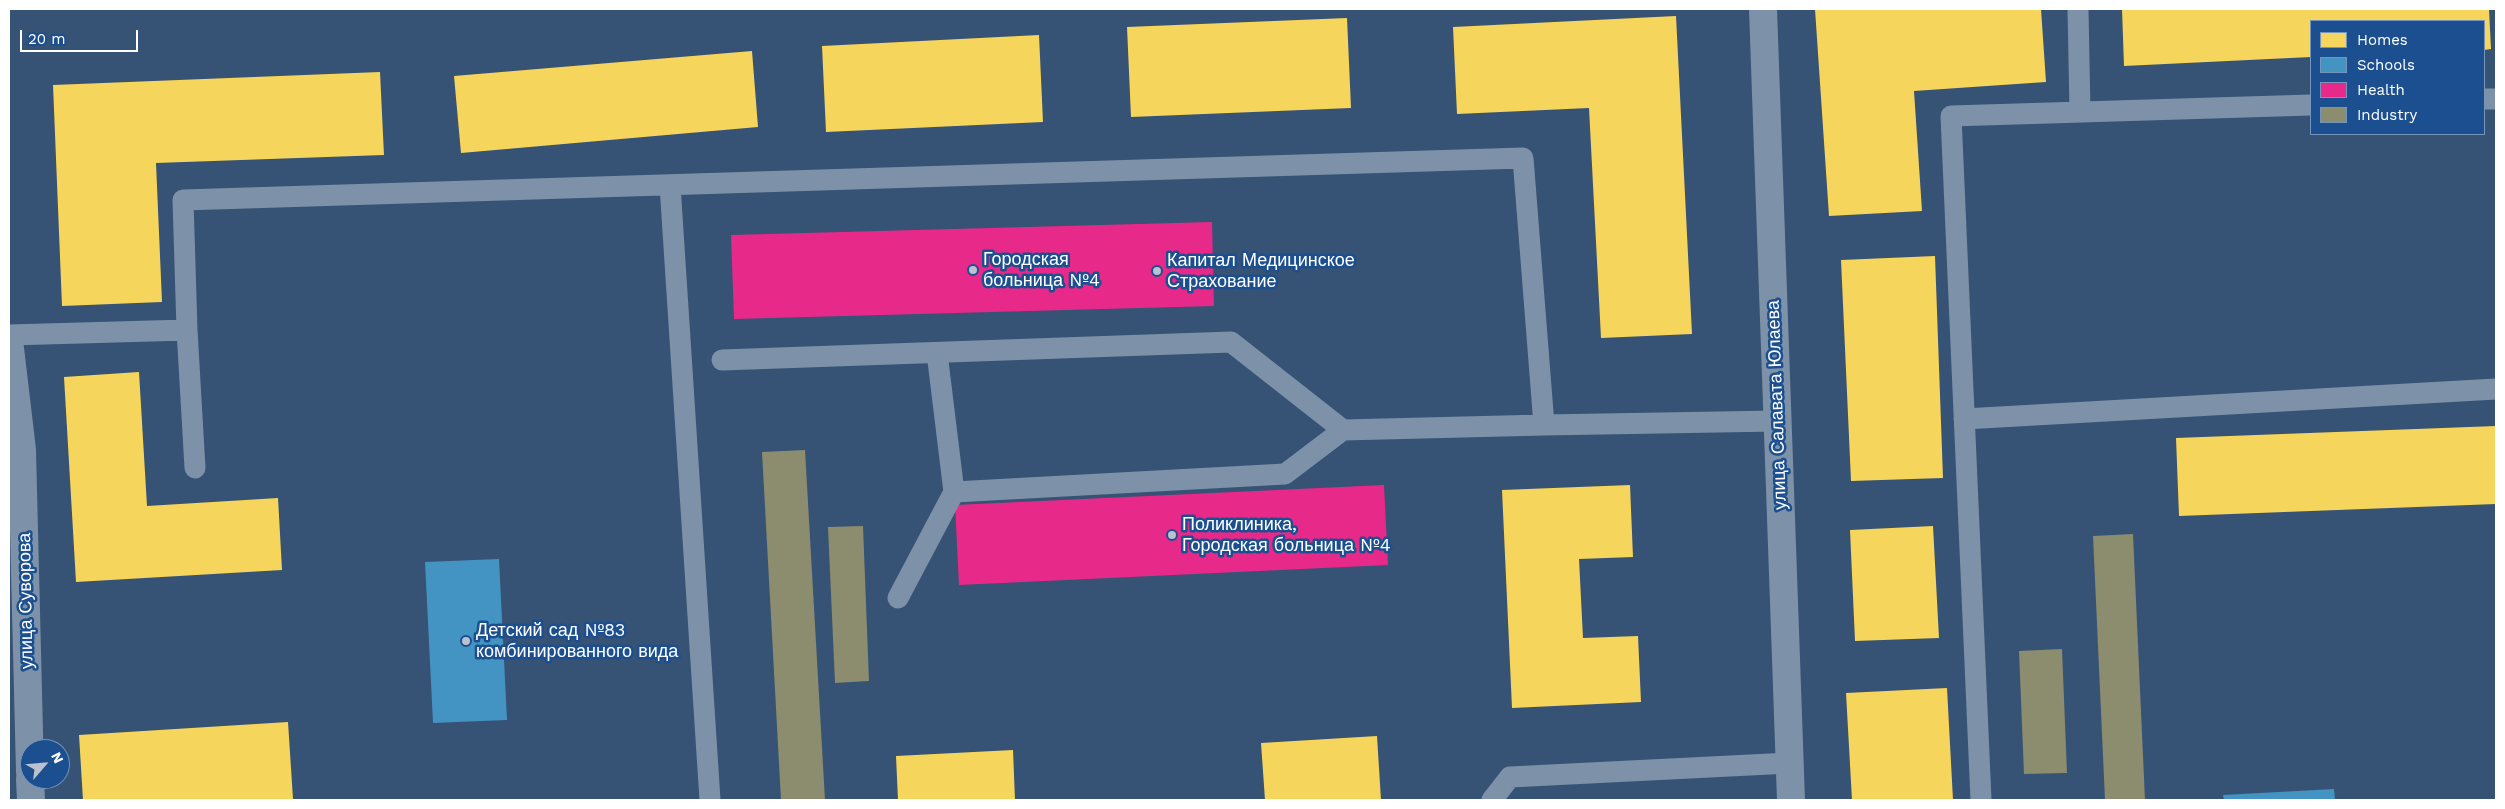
<!DOCTYPE html>
<meta charset="utf-8">
<style>
body{margin:0}
#map{position:relative;width:2505px;height:809px;overflow:hidden;background:#365274;font-family:"Work Sans",sans-serif}
canvas{display:block}
.frame{position:absolute;inset:0;border:10px solid #fff;pointer-events:none}
.legend{position:absolute;left:2310px;top:20px;width:175px;height:115px;box-sizing:border-box;background:#1b4f8f;border:1px solid #7695bc;margin:0;padding:6px 9px;list-style:none;font-size:15px;color:#fff}
.legend li{display:flex;align-items:center;gap:10px;height:25px}
.legend b{width:25px;border:1px solid #7695bc}
.north{position:absolute;left:20px;top:739px;width:50px;height:50px;box-sizing:border-box;background:#1b4f8f;border:1px solid #7695bc;border-radius:50%;rotate:63deg;font-size:14px;font-weight:700;line-height:20px;text-align:center;color:#fff}
.north::after{content:'';display:block;margin:auto;width:18px;height:22px;background:#b9c2ce;clip-path:polygon(50% 0,100% 100%,50% 72%,0 100%)}
.scale{position:absolute;left:20px;top:30px;width:118px;height:22px;box-sizing:border-box;border:2px solid #fff;border-top:0;padding-left:6px;font-size:15px;line-height:18px;white-space:nowrap;color:#fff;-webkit-text-stroke:4px #1b4f8f;paint-order:stroke}
</style>
<div id="map">
<canvas width="2505" height="809"></canvas>
<div class="frame"></div>
<ul class="legend">
<li><b style="height:14px;background:#f6d55c"></b>Homes</li>
<li><b style="height:14px;background:#4393c3"></b>Schools</li>
<li><b style="height:14px;background:#e7298a"></b>Health</li>
<li><b style="height:14px;background:#8c8c6e"></b>Industry</li>
</ul>
<div class="north">N</div>
<div class="scale">20 m</div>
</div>
<script>
const c = document.querySelector('canvas').getContext('2d');
c.lineJoin = 'round';
function paint(path, color) { c.fillStyle = color; c.fill(path, 'evenodd'); }
function trace(path, color, width, dash) { c.strokeStyle = color; c.lineWidth = width; c.lineCap = dash ? 'butt' : 'round'; c.setLineDash(dash || []); c.stroke(path); }
function drawText(font, color, halo, rows, align = 'center') {
  c.font = font + ' "Work Sans",sans-serif'; c.lineWidth = 5; c.setLineDash([]); c.textBaseline = 'middle'; c.strokeStyle = halo; c.fillStyle = color; for (const [text, x, y, turn = 0] of rows) {
    c.save(); c.translate(x, y); c.rotate((+turn || 0) * Math.PI / 180); c.textAlign = isNaN(turn) ? turn : align; if (halo) c.strokeText(text, 0, 0); c.fillText(text, 0, 0); c.restore();
  }
}
const homes = new Path2D(`
 M1815,9H2041L2046,82L1914,91L1922,211L1829,216Z
 M2122,9H2489L2491,49L2484,50V21H2311V57L2124,66Z
 M1676,16L1692,334L1601,338L1589,108L1457,114L1453,27Z
 M1347,18L1351,108L1131,117L1127,27Z
 M1039,35L1043,122L826,132L822,46Z
 M752,51L758,127L461,153L454,76Z
 M380,72L384,155L156,163L162,302L62,306L53,85Z
 M1935,256L1943,478L1851,481L1841,260Z
 M139,372L147,506L278,498L282,570L76,582L64,377Z
 M2496,426V504L2179,516L2176,438Z
 M1630,485L1633,557L1579,559L1583,638L1638,636L1641,702L1512,708L1502,490Z
 M1933,526L1939,638L1855,641L1850,530Z
 M1947,688L1953,800H1852L1846,693Z
 M288,722L293,799L83,800L79,735Z
 M1377,736L1381,800H1265L1261,743Z
 M1013,750L1015,800H898L896,756Z`);
const schools = new Path2D(`
 M499,559L507,720L433,723L425,562Z
 M2334,789L2335,800H2224L2223,795Z`);
const health = new Path2D(`
 M1212,222L1214,306L734,319L731,235Z
 M1384,485L1388,565L959,585L955,505Z`);
const industry = new Path2D(`
 M805,450L825,800H781L762,452Z
 M863,526L869,681L835,683L828,527Z
 M2133,534L2145,800H2105L2093,536Z
 M2062,649L2067,773L2024,774L2019,651Z`);
const service = new Path2D(`
 M2078,9L2080,112
 M2484,99H2496
 M670,185L710,800
 M187,330L183,200L1523,158L1544,425L1777,421
 M9,335L187,330L195,468
 M937,353L954,492
 M722,360L1231,342L1343,430L1544,425
 M1964,419L2496,389
 M898,598L954,492L1285,474L1343,430
 M1492,800L1510,777L1790,763
 M1981,800L1951,116L2311,105`);
const minor = new Path2D(`
 M1763,9L1791,800
 M9,340L22,450L30,772
 M30,779L31,800`);
const markers = [
 [973,270,5,"#b9c2ce"],
 [1157,271,5,"#b9c2ce"],
 [1172,535,5,"#b9c2ce"],
 [466,641,5,"#b9c2ce"]
];
const poiNames = [
 ["Городская",983,260],
 ["больница №4",983,281],
 ["Капитал Медицинское",1167,261],
 ["Страхование",1167,282],
 ["Поликлиника,",1182,525],
 ["Городская больница №4",1182,546],
 ["Детский сад №83",476,631],
 ["комбинированного вида",476,652]
];
const streetNames = [
 ["улица Салавата Юлаева",1777,405,-92],
 ["улица Суворова",26,601,-91]
];
paint(homes, '#f6d55c');
paint(schools, '#4393c3');
paint(health, '#e7298a');
paint(industry, '#8c8c6e');
trace(service, '#7d92a8', 21);
trace(minor, '#7d92a8', 28);
for (const [x, y, r, color] of markers) { const dot = new Path2D(); dot.arc(x, y, r, 0, 2 * Math.PI); c.fillStyle = color; c.fill(dot); trace(dot, '#1b4f8f', 2); }
drawText('18px', '#fff', '#1b4f8f', poiNames, 'left');
drawText('18px', '#fff', '#1b4f8f', streetNames);
</script>
